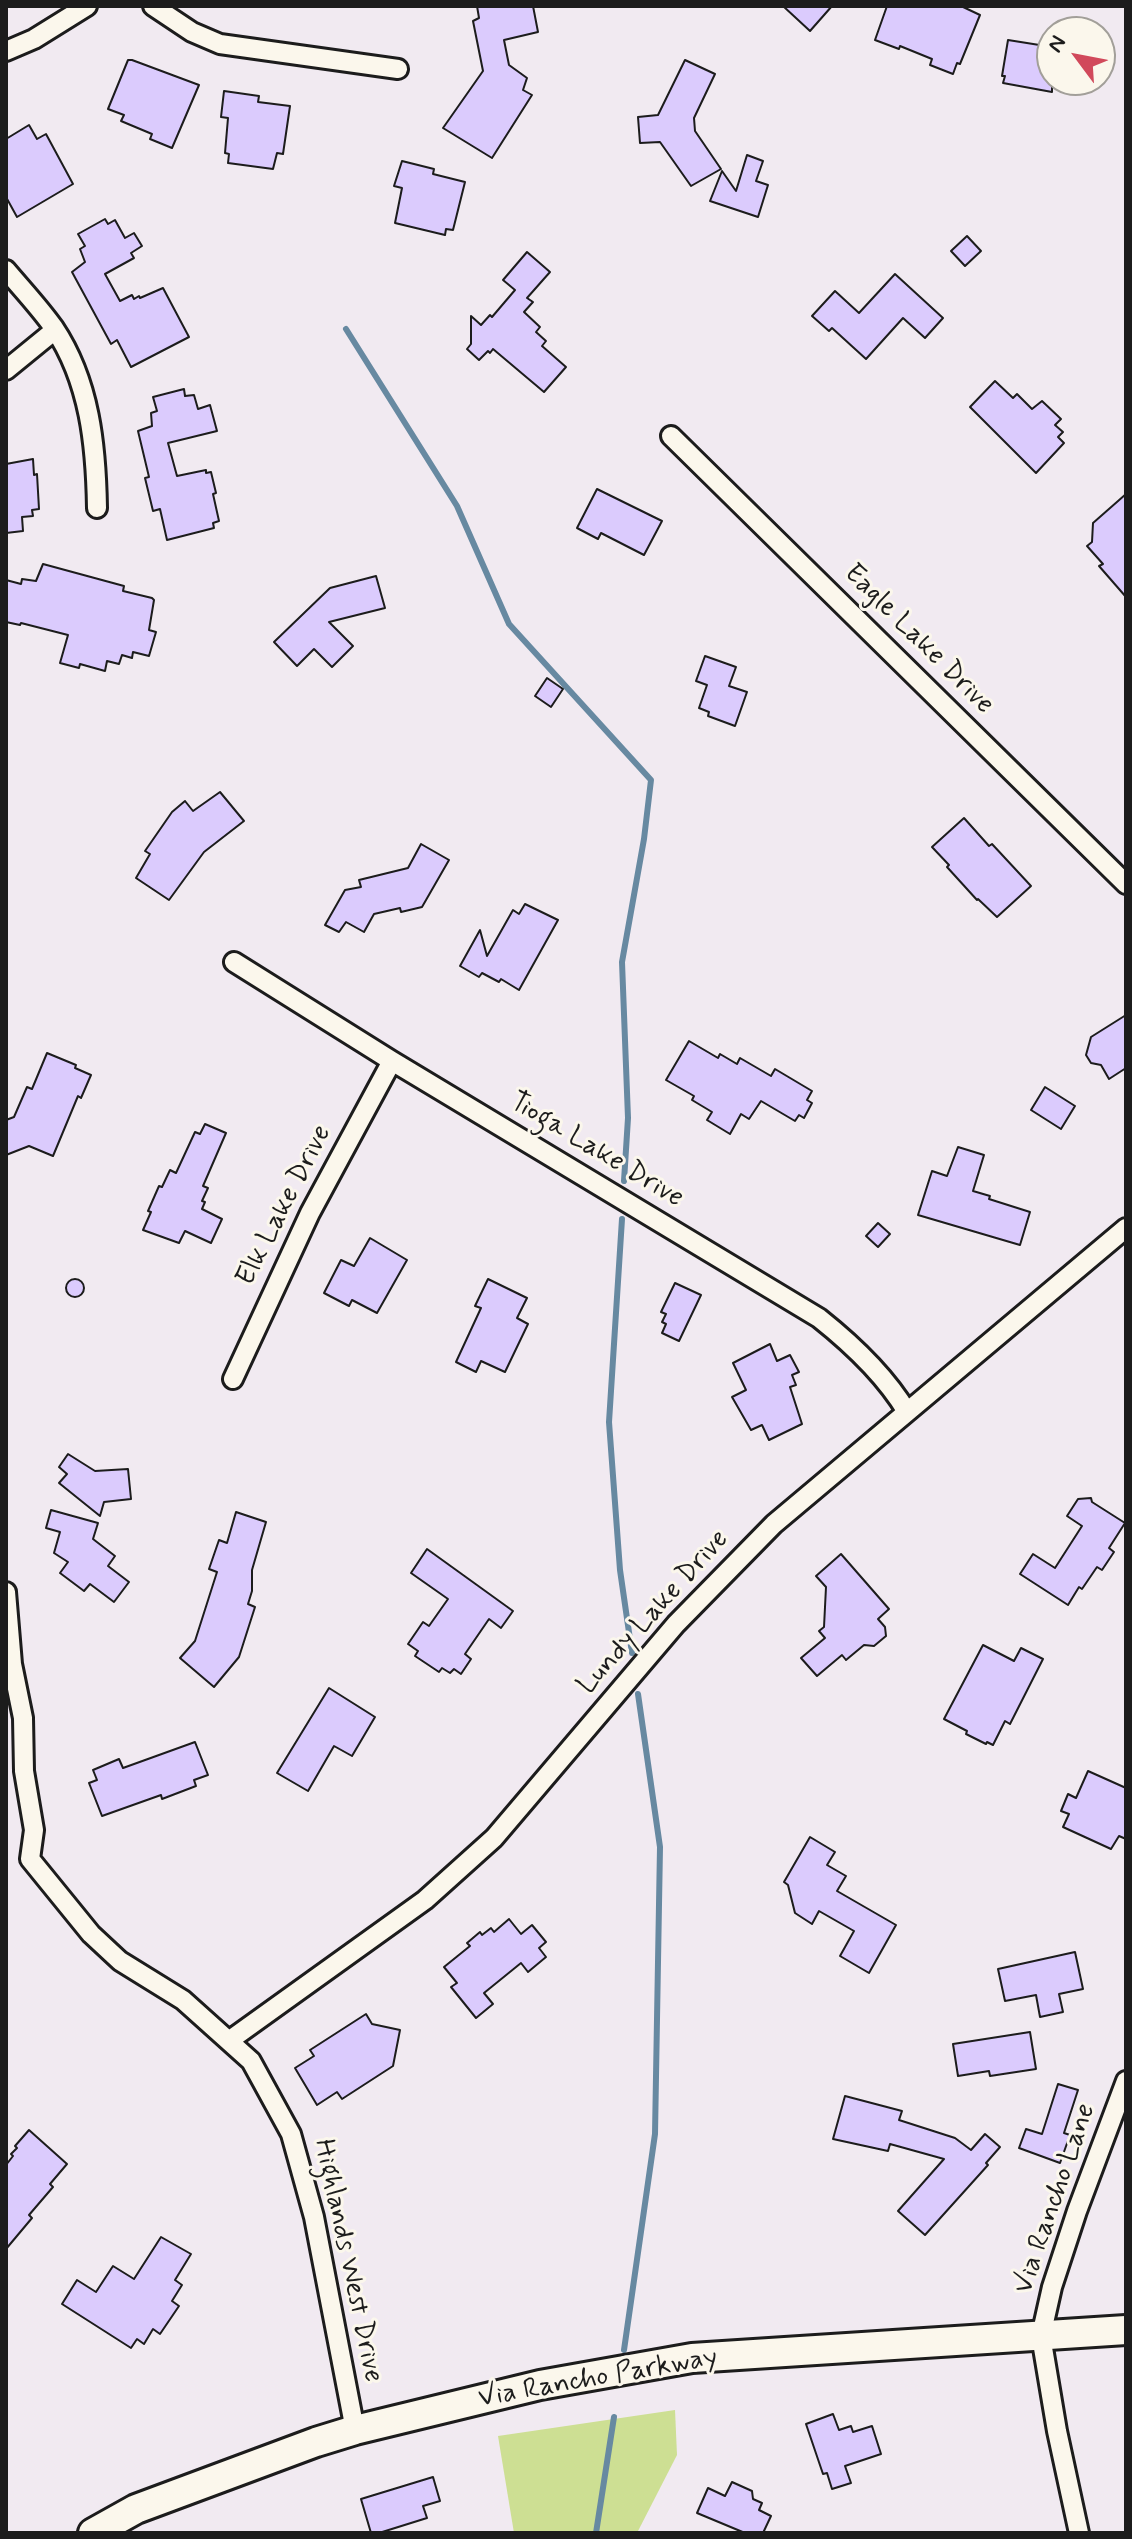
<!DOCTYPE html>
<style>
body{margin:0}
#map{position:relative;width:1132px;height:2539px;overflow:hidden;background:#f1eaf1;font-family:Mynerve,sans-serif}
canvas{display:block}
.frame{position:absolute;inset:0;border:8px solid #1c1c1c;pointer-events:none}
.north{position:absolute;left:1036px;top:16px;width:80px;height:80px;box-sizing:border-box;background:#fbf7ec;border:2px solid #a29f99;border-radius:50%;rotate:302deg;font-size:22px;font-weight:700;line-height:32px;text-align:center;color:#1c1c1c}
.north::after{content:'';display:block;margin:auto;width:28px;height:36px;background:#d1495b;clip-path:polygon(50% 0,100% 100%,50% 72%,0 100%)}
</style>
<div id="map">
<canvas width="1132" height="2539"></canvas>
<div class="frame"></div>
<div class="north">N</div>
</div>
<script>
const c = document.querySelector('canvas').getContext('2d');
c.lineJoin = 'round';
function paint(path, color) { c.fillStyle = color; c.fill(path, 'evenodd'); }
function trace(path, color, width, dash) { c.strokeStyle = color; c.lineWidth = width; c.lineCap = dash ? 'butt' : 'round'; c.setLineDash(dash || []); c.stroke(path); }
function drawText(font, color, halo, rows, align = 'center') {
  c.font = font + ' Mynerve,sans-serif'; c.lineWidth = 6; c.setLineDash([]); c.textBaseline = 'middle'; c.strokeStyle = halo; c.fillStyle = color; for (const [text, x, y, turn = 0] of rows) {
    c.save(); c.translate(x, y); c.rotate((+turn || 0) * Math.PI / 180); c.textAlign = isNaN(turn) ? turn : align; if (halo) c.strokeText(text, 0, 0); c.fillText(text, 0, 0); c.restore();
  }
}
const green = new Path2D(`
 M675,2410L677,2455L637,2533H514L498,2436Z`);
const stream = new Path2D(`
 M346,329L457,506L509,624L651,780L644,839L622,962L628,1118L624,1181
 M622,1219L609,1422L620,1570L632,1653
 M624,2350L655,2134L660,1847L638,1694
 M596,2533L614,2417`);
const building = new Path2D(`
 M477,6H533L538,32L504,40L509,65L527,78L523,90L532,95L492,158L443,128L483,71L473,21L479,18Z
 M783,6H832L810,31Z
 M887,6H961L980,15L960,64L957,63L953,74L930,65L932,59L900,46L899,49L875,40Z
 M1008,40L1052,47V92L1003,83L1005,76H1002Z
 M128,60H132L199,85L172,148L150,139L152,134L121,121L124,115L108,109Z
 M685,60L715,74L694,118L695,131L721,169L691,186L660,142L640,143L638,117L658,115Z
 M224,91L259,96L258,102L290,106L283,154L277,153L273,169L228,163L229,154L225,153L228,118L221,117Z
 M29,125L37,139L46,134L73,184L17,217L6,197V139Z
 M747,155L763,161L756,181L768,185L758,217L710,201L722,171L736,191Z
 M402,161L434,169L433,174L465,182L453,230L446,229L445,235L395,223L402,188L394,186Z
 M105,219L108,224L115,220L125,238L134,233L142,246L131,253L134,258L105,274L120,301L132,295L134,299L139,296L140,298L163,288L189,337L131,367L117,340L111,344L72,272L85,262L80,249L85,246L78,234Z
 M967,236L981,251L965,266L951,251Z
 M527,252L550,272L527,298L533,302L524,312L540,327L536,332L546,341L542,346L566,367L544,392L493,349L490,353L488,351L479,360L467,349L471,344V316L481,325L490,315L492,317L515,290L503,280Z
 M895,274L943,318L925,338L903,318L866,359L832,328L829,331L812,316L835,291L859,313Z
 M995,381L1013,398L1017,394L1032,409L1042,401L1061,419L1055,425L1063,432L1058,437L1064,443L1036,473L970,407Z
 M184,389L185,396L194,395L198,409L210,405L217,431L168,443L177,476L206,470V473L211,472L216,493L213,494L219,521L213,523L214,528L167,540L160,509L153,511L145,478L149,477L138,431L152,426L151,413L157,411L153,397Z
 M33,459L34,475L37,474L39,509L32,510L33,516L22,517L23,531L6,533V464Z
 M597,489L662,521L644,555L601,533L598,539L577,528Z
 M1126,494V597L1099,566L1103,564L1087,546L1092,542L1093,523Z
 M43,564L124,586L123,591L152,598L154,600L149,630L156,632L149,656L133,652L132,658L122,655L119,664L107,661L105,671L80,664L79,668L60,663L68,635L21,623L20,625L6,622V580L21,584L22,579L36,581Z
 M376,576L385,608L329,622L353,646L332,667L314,649L297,666L274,642L330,588Z
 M705,656L736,667L729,686L747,692L735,726L708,716L709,712L699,708L707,685L696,681Z
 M547,678L563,689L551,707L535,696Z
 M220,792L244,821L204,852L169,900L136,878L150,854L145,851L172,812L185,801L193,811Z
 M964,818L989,846L992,844L1031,886L997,917L978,899L977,900L947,867L949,865L932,847Z
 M421,844L449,860L422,907L401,912L400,908L374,914L364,932L346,922L339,932L325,925L345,890L361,887L359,880L408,868Z
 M525,904L558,920L519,990L501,979L499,982L482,973L479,977L460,966L480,930L487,956L513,910L519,914Z
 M1126,1015V1068L1109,1079L1101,1065L1091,1063L1086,1055L1091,1037Z
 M689,1041L718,1058L720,1054L737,1064L740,1058L771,1076L775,1069L812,1091L807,1100L812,1103L804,1118L799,1115L795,1121L761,1101L749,1119L741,1114L730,1134L707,1120L712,1112L692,1100L694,1096L666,1080Z
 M47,1053L76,1065L75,1068L91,1075L81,1098L78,1096L53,1156L29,1146L6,1155V1120L14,1117L27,1087L32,1089Z
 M1045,1087L1075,1106L1061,1129L1031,1110Z
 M205,1124L226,1133L203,1186L208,1188L202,1201L205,1202L202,1209L222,1219L211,1243L185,1231L179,1243L143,1230L151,1212L148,1211L159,1186L162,1187L170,1170L176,1173L195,1132L200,1134Z
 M958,1147L984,1155L973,1191L990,1196L989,1199L1030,1212L1020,1245L918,1215L932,1171L947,1176Z
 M878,1223L890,1234L878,1247L866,1236Z
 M370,1238L407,1260L377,1313L352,1300L349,1306L324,1293L341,1260L354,1266Z
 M66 1288a9 9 0 1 1 18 0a9 9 0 1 1-18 0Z
 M488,1279L527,1298L517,1318L528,1324L505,1372L481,1361L476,1372L456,1362L481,1308L475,1306Z
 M675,1283L701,1295L679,1341L662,1333L666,1324L662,1322L666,1314L661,1312Z
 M770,1344L777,1361L790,1355L799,1372L792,1375L796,1385L790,1387L802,1424L769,1440L762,1425L751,1430L732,1397L746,1390L733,1363Z
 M68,1454L95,1471L128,1469L131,1499L104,1502L100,1516L59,1483L67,1474L59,1467Z
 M1091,1498L1092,1502L1125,1523L1109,1548L1114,1552L1102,1570L1097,1567L1082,1589L1079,1587L1068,1605L1020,1574L1033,1554L1055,1568L1082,1526L1067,1516L1078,1499Z
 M51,1510L98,1523L93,1539L115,1556L108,1566L129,1582L114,1602L90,1584L84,1591L60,1573L68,1562L54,1553L60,1532L46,1528Z
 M236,1512L266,1522L252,1570V1591L248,1604L255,1607L239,1657L214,1687L180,1658L195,1641L217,1572L209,1569L219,1540L227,1543Z
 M427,1549L513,1611L501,1628L489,1619L465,1654L471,1659L461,1674L454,1669L450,1673L442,1668L439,1672L415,1656L418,1651L408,1644L423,1622L429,1626L448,1599L411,1573Z
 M841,1554L889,1609L878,1619L885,1627L886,1636L874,1646L864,1645L846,1660L842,1655L817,1676L801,1658L825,1638L819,1631L824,1627L826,1587L816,1576Z
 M983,1645L1014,1661L1021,1648L1043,1659L1010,1724L1005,1721L993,1745L987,1742L986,1744L966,1734L967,1731L944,1719Z
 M329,1688L375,1717L352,1756L334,1746L308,1791L277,1773Z
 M195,1742L208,1775L194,1780L196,1786L162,1799L161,1795L102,1816L89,1783L97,1780L93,1770L119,1759L123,1768Z
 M1088,1771L1126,1788V1839L1119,1836L1111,1849L1063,1827L1069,1814L1061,1811L1068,1794L1076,1798Z
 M810,1837L835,1852L827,1865L846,1876L837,1891L896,1925L869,1973L840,1956L854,1931L819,1911L812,1924L795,1913L788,1885L784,1882Z
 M509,1919L521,1934L532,1925L546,1942L539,1948L546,1957L528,1972L521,1963L484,1993L493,2004L476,2018L451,1987L457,1983L444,1967L470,1946L467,1943L480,1932L482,1935L491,1928L494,1932Z
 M1075,1952L1083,1989L1059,1994L1063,2012L1040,2017L1036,1995L1005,2001L998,1969Z
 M366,2014L372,2024L400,2030L393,2066L342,2099L337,2092L317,2105L295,2068L314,2056L310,2050Z
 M1030,2032L1036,2069L990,2076L989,2071L958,2076L953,2044Z
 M1058,2084L1078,2090L1064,2133L1070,2135L1060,2163L1019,2148L1026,2129L1042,2134Z
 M845,2096L902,2111L899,2120L955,2138L971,2150L985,2134L1000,2147L986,2163L988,2165L925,2235L898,2211L944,2159L890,2144L888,2151L833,2139Z
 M29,2130L67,2164L50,2184L53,2187L29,2215L32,2218L6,2249V2165L13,2156L11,2154L17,2148L15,2146Z
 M161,2237L191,2254L175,2280L182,2285L172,2301L179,2306L160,2334L153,2329L144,2344L137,2339L131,2348L62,2304L77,2280L96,2292L113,2266L134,2279Z
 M833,2414L839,2430L851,2426L853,2432L872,2426L881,2454L845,2466L851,2483L832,2489L827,2473L823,2474L806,2424Z
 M433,2477L440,2501L423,2506L427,2518L379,2533H371L361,2499Z
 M732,2482L752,2491L753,2499L762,2503L759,2510L771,2516L763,2533H745L697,2513L708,2488L725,2496Z`);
const minor = new Path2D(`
 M153,6L192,32L220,44L398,69
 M6,51L34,39L87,6
 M6,270C22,289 40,308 54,328C90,382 96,446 97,508
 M6,370L55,330
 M671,436L1126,884
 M234,962L392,1061L819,1318C853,1345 885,1375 907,1412
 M233,1379L310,1213L392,1061
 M6,1592L12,1664L23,1718L24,1771L34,1830L30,1859L91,1934L120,1961L183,2000L251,2061L291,2134L314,2217L355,2430
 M230,2040L425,1900L494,1838L676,1624L774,1524L1126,1228
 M1079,2533L1057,2431L1041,2336L1052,2287L1077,2211L1126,2081`);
const primary = new Path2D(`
 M93,2533L136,2509L316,2442L355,2430L540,2385L692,2358L1126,2330`);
const streetNames = [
 ["Eagle Lake Drive",918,640,45],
 ["Tioga Lake Drive",596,1151,31],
 ["Elk Lake Drive",285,1206,-63],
 ["Lundy Lake Drive",654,1613,-48],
 ["Via Rancho Lane",1056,2199,-71],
 ["Highlands West Drive",347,2261,78],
 ["Via Rancho Parkway",598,2379,-10]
];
paint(green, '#cddf93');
trace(stream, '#6789a1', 6);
paint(building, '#dbcbfd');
trace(building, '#1c1c1c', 2);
trace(minor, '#1c1c1c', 24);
trace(primary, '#1c1c1c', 34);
trace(minor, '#fbf7ec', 18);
trace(primary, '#fbf7ec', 28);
drawText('28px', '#1c1c1c', '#fbf7ec', streetNames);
</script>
